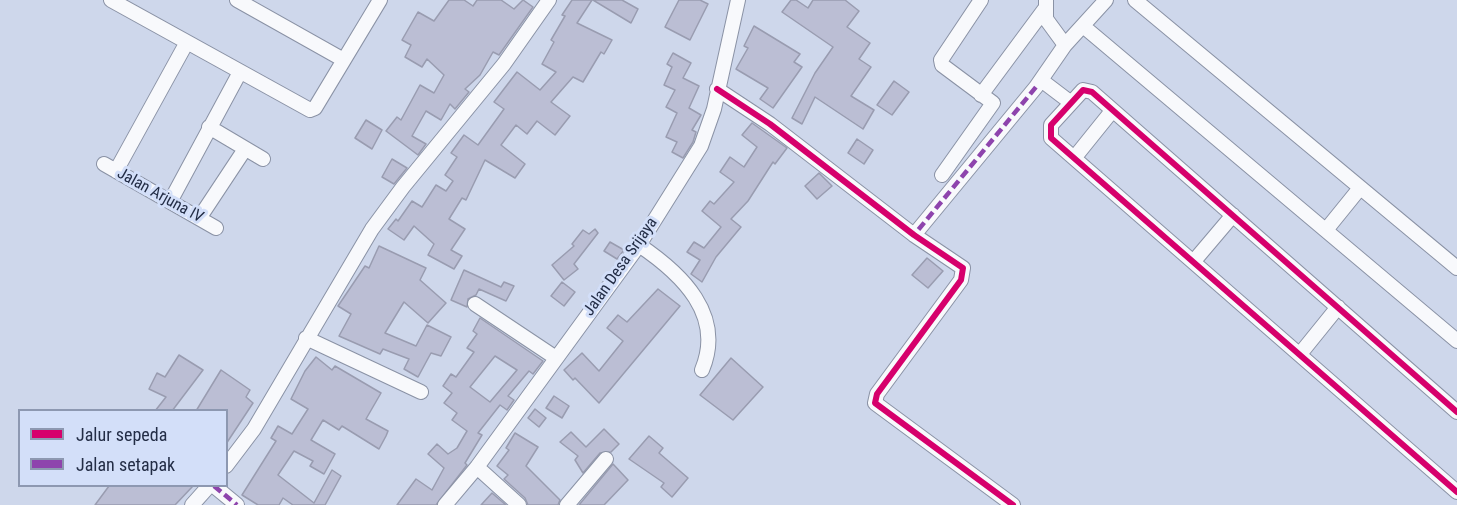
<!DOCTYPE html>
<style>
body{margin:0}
#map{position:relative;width:1457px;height:505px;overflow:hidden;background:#ced7eb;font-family:"Roboto Condensed",sans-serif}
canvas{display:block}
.legend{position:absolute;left:18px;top:409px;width:210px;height:78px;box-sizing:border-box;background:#d3dff9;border:2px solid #8d98b1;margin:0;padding:8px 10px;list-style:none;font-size:18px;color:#232d46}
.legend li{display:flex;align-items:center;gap:12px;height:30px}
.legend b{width:30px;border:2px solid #8d98b1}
</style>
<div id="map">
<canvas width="1457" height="505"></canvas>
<ul class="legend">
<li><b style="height:8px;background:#d6006c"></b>Jalur sepeda</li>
<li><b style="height:8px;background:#8e44ad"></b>Jalan setapak</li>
</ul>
</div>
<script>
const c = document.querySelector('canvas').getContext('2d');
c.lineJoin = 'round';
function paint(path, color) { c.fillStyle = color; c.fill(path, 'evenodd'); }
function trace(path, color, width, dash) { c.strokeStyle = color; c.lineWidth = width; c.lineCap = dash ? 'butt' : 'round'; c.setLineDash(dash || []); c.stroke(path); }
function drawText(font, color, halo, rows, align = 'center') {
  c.font = font + ' "Roboto Condensed",sans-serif'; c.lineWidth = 6; c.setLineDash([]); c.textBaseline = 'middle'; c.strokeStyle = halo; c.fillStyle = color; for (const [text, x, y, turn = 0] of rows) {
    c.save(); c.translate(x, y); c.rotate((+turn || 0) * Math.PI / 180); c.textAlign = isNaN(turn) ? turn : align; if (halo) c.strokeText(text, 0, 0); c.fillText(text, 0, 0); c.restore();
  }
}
const building = new Path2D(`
 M449,0H464L473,6L477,0H501L514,9L523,0L533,7L499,55L493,52L480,75L465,89L469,92L455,109L450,104L441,120L426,111L412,136L426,144L418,155L386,131L397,117L401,120L420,85L434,93L444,75L427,59L422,67L405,57L411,45L402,40L418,12L434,21Z
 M572,0H592L577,23L612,40L604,54L601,52L583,82L573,77L551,102L570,116L555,135L537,121L527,134L516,125L501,145L525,164L515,178L485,160L466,200L462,198L449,219L465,229L451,250L462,256L454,269L428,255L434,244L414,226L404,240L388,229L396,219L398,221L412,201L422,207L436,185L446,191L453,181L445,175L457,157L451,153L464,135L478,145L504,109L494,102L517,72L540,90L556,72L542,64L554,42L551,40L565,16L562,15Z
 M593,0H622L638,9L631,23Z
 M679,0H700L708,4L690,40L665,27Z
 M791,0H796L808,8L813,0H845L859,11L847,27L870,43L859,59L871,67L851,96L874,110L863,129L815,97L802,124L792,118L815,73L833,47L782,12Z
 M754,26L800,54L794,62L802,67L773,108L760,99L768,88L736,69L748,48L744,46Z
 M673,53L691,63L683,78L699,86L689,108L701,115L692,130L696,132L693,142L683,158L672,152L677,142L666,137L677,113L666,107L675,90L664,85L672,67L667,64Z
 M894,81L909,92L892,115L877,105Z
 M366,120L382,130L372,149L355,138Z
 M752,123L787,148L775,164L773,162L748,201L731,219L741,227L716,257L702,282L691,274L700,260L687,252L694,242L704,248L721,227L702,211L710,201L714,204L734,182L720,172L730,157L744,167L757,147L742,135Z
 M857,139L873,150L864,164L848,153Z
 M392,159L407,168L394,184L382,177Z
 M819,173L832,186L817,199L805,186Z
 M595,229L598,233L574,264L578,269L564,280L552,265L574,246L572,244L583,230L589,234Z
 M610,242L624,250L617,259L604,251Z
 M379,246L426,268L420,280L446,303L428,323L404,302L385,333L416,346L427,325L451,337L441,356L431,353L418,377L404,369L409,359L383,349L380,354L339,336L351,314L338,306L365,266L369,268Z
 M927,258L943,271L928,288L912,275Z
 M464,270L501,287L504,282L514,286L506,301L479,289L476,295L468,299L467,307L451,300Z
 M562,282L575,292L564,306L551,296Z
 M658,289L680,306L599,403L575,378L573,380L564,370L582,353L599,371L623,341L607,328L618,315L627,322Z
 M480,318L543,361L533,374L529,371L508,396L514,400L507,410L500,405L478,433L482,435L465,463L467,465L436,505H397L416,479L432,490L444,468L428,454L437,444L448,454L457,448L467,431L452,420L457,413L444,403L452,393L443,386L451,374L456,377L474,352L467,348L477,334L473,331ZM495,356L517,370L490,402L470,387Z
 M179,355L203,370L172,411H155L166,397L149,389L157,373L165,377Z
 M316,357L332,370L335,366L381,393L366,419L388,431L386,436L379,449L342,426L339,430L323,420L311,440L335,454L324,474L310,466L313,461L294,451L278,475L314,503L332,470L341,476L325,505H293L283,498L279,505H258L242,495L276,441L271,438L278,426L292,434L308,409L291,399L305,371Z
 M731,358L763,387L733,420L700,395Z
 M221,370L250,390L246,397L253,403L226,444V411H196Z
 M554,396L569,406L562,418L546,408Z
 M535,409L546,418L539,427L528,418Z
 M604,429L619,444L611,452L600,453L583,473L575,460L578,456L560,442L571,432L586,447Z
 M515,433L538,447L526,466L560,500L558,505H528L525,498L504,479L508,475L497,466L509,450L506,448Z
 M649,436L663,448L659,453L688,478L672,497L661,487L664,483L629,459Z
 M613,464L628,480L604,505H579Z
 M109,486H193L175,505H95Z
 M492,493L506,505H481Z`);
const minor = new Path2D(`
 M111,0L310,110L315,108L380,0
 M237,0L342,59
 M1046,0V19L1065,45
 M1135,0L1457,268
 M1083,26L1457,341
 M1041,80L1070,102
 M717,89L770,124L914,235L963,268L961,280L877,394L875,403L1013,505
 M981,95L1044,10
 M209,127L263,159
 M1075,157L1112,111
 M104,164L216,228
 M116,171L187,42
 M942,175L993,103L942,65L941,60L981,0
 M171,200L240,72
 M200,217L245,149
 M1326,230L1360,188
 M914,235L1036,87L1065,45L1106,0
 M639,245C682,274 725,315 702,370
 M1194,261L1233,215
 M475,304L556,358
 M306,338L421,392
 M1300,354L1338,307
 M1457,412L1092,92L1083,90L1051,125V138L1457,492
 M226,466L254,429L372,229L403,187L504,64L549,0
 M477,467L519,505
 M214,486L237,505
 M192,505L209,486
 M445,505L477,467L639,245L701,146L714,109L738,0
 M567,505L606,459`);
const quiet = new Path2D(`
 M909,231L914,235L1036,87
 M214,486L237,505`);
const cycleway = new Path2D(`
 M717,89L770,124L914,235L963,268L961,280L877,394L875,403L1013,505
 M1457,412L1092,92L1083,90L1051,125V138L1457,492`);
const streetNames = [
 ["Jalan Arjuna IV",160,196,29],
 ["Jalan Desa Srijaya",621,267,-55]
];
paint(building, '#bbbed4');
trace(building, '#999cb0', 1.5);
trace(minor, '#8a92a5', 16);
trace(minor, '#f8f9fc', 14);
trace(quiet, '#8e44ad', 4.5, [9, 4.5]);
trace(cycleway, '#d6006c', 6);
drawText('16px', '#232d46', '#d3dff9', streetNames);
</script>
